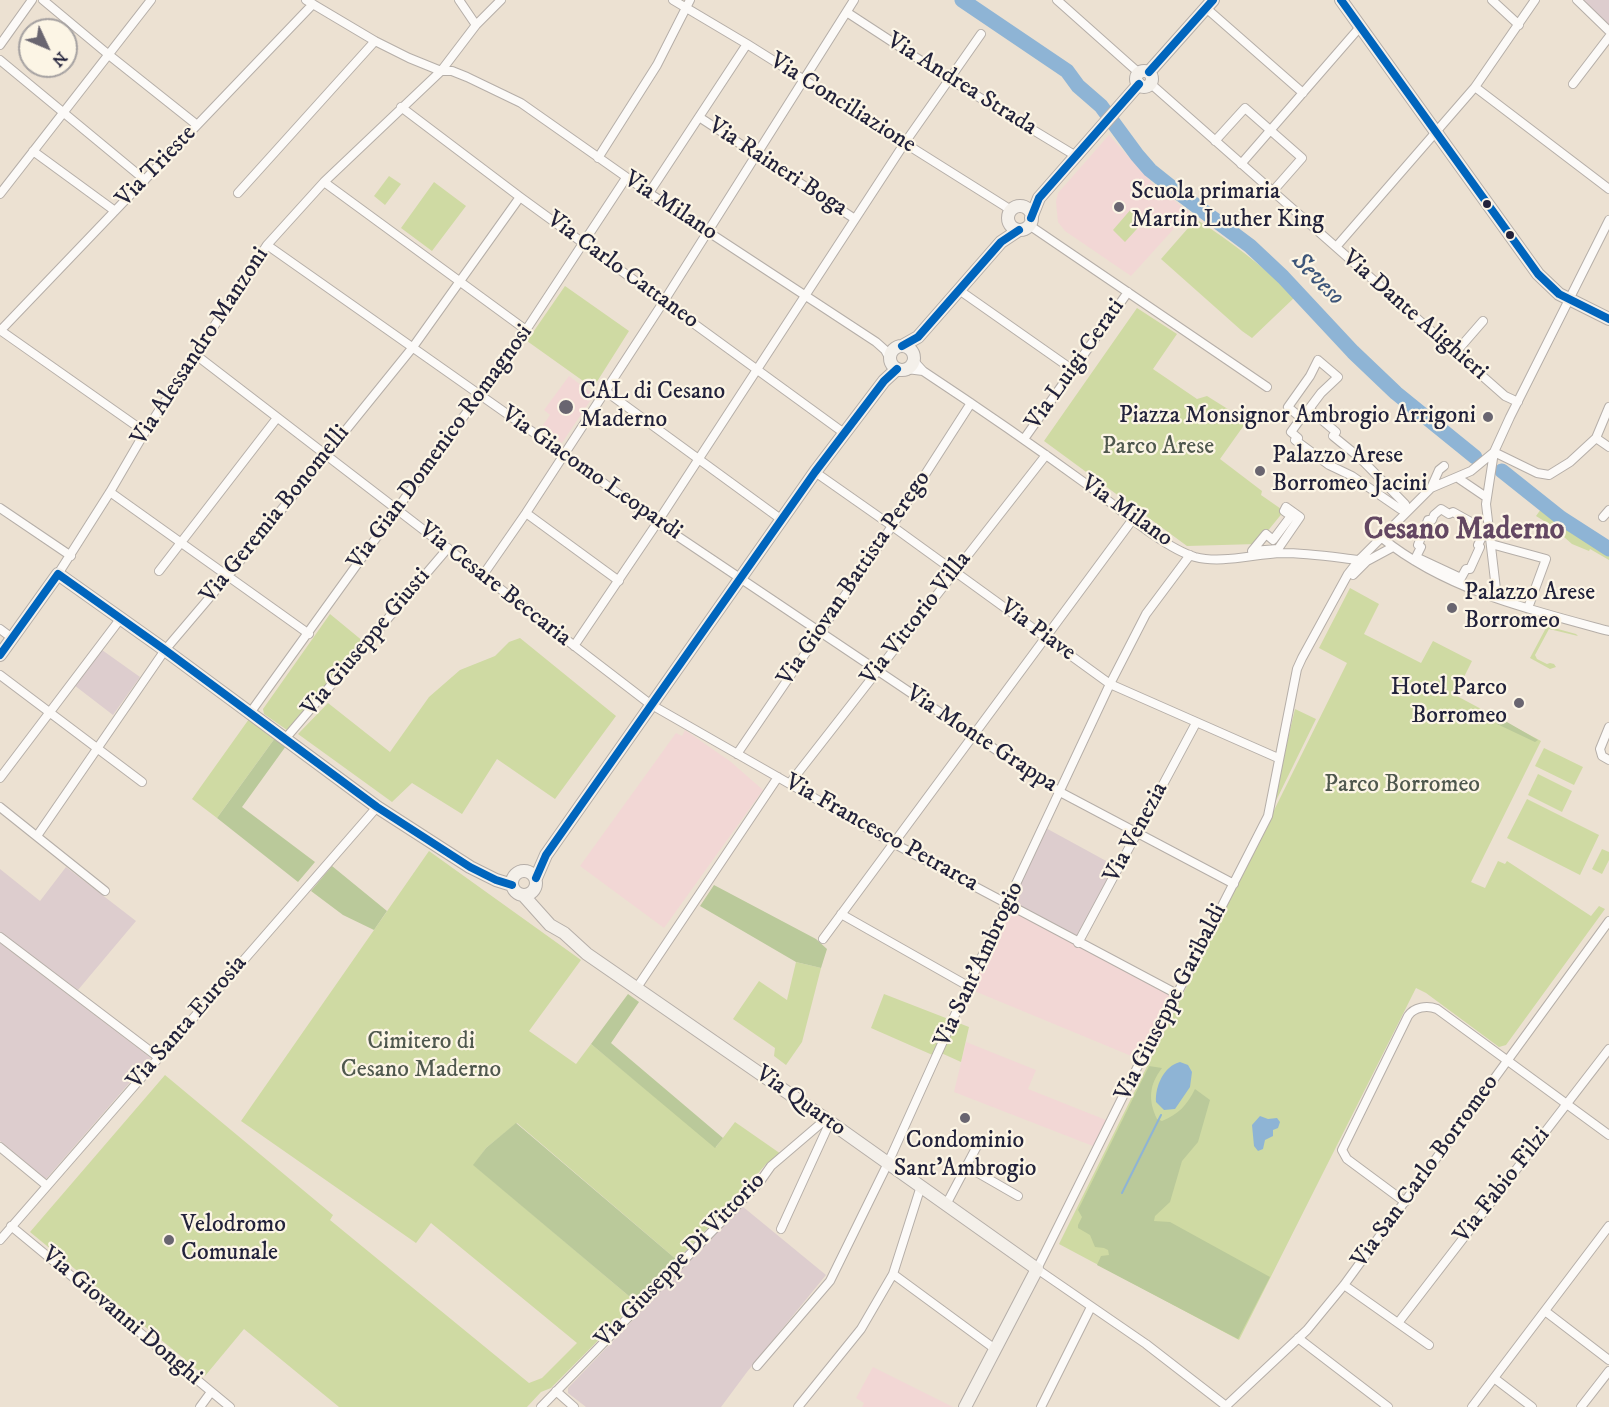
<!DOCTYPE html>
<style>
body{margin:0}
#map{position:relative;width:1609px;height:1407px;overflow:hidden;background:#ece1d2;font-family:"IM FELL DW Pica",serif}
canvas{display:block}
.north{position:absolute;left:18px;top:18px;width:60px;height:60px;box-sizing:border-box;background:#fcf5e5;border:2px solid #a5a1a1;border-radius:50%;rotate:134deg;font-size:16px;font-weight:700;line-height:24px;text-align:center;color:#22223b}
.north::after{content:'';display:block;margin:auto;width:21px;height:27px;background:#696570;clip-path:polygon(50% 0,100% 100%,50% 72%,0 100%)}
</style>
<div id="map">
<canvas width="1609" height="1407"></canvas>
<div class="north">N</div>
</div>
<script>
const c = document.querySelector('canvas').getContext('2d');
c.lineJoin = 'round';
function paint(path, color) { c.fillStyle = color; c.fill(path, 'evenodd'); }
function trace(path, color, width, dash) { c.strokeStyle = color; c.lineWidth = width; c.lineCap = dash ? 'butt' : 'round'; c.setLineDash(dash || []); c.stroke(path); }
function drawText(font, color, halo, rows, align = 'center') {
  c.font = font + ' "IM FELL DW Pica",serif'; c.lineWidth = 4.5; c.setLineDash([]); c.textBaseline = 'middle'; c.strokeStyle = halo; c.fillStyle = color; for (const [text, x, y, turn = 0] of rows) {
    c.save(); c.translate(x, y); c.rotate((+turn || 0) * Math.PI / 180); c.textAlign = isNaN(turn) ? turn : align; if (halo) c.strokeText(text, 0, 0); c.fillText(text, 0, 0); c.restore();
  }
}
const built = new Path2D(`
 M1109,135L1154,185L1189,212L1131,276L1065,231L1058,222L1056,202L1058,193Z
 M569,376L594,395L562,443L541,428L550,415L544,410Z
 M685,730L731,762L763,790L664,928L580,866L676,733L682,736Z
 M1007,904L1177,994L1141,1060L967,988Z
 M966,1042L1036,1070L1028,1089L1111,1122L1098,1148L954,1092Z
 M873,1367L953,1407H862L864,1403L856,1398Z`);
const industrial = new Path2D(`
 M1581,0H1609V27Z
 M102,650L140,677L113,715L74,685Z
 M1044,827L1119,868L1078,943L1007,904Z
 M66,867L136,921L78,990L0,932V869L40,901Z
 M0,943L151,1058L46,1179L0,1141Z
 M742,1206L826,1275L747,1372L721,1407H586L568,1393V1388Z`);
const green = new Path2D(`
 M389,176L401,184L385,205L374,196Z
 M434,182L466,206L432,251L401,228Z
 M1132,208L1145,220L1125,242L1113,230Z
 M1196,219C1232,242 1264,267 1295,297L1252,338L1242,331L1161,259Z
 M565,286L629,331L593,388L527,341Z
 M1137,308L1177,334L1153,369L1197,399L1207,396L1247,421L1220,459L1262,491L1261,495L1284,511L1257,544L1187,546L1044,441Z
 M1541,509L1609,555V560L1590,549L1589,551L1572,544L1564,537L1565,534L1536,516Z
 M1350,588L1379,604L1364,634L1421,663L1433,641L1472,661L1455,695L1541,741L1471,882L1485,888L1498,861L1505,864L1507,861L1591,916L1599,906L1605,909L1506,1045L1499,1047L1426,993L1416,988L1239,1340L1059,1244L1347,663L1319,648Z
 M330,614L364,642L287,730L264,714L263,709Z
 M1547,626L1576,634L1578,636L1549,629L1535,655L1537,659L1547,664L1550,663L1554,664L1556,667L1550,669L1530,658Z
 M520,638L616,716L555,799L497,759L462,814L412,783L392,802L298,734L328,703L390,752L429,697L460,670L495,656L509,642Z
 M1295,709L1316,719L1270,813Z
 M249,719L275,738L217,818L192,799Z
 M1544,748L1583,767L1574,785L1535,766Z
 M1538,774L1572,791L1562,812L1528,795Z
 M1527,799L1599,835L1580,875L1507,838Z
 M1602,849L1609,852V860L1602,874L1592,869Z
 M429,851L581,960L529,1031L576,1064L591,1044L716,1147L735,1122L781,1154L766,1164L737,1198L677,1260L517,1123L486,1148L474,1165L636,1302L551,1388L541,1392L527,1407H339L244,1329L205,1376L30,1232L165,1075L333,1215L330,1220L529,1383L542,1378L577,1343L431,1223L416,1243L241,1121Z
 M796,962L821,968L802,1042L786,1065L774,1056L775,1048L733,1019L759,981L787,1000Z
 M884,994L969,1027L961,1062L939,1052L937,1057L871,1028Z`);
const forest = new Path2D(`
 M1500,718L1538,740L1535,742L1497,724Z
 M275,738L286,746L242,807L315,862L298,882L217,818Z
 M332,866L387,911L374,930L343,915L311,891Z
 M714,885L816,939L827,949L821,968L796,962L700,906Z
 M628,994L639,1002L611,1043L723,1138L715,1148L591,1044Z
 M1149,1066L1162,1068C1149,1085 1148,1100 1157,1119L1162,1121C1179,1114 1187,1105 1195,1089L1210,1100L1198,1142L1182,1161L1170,1202L1155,1216L1154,1221L1170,1222L1270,1277L1238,1339L1097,1265L1101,1256L1109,1255L1108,1250L1104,1248L1095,1247L1090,1235L1078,1228V1225L1082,1217L1078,1210Z
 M516,1123L677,1260L636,1302L473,1165L486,1148Z`);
const water = new Path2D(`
 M1180,1062L1188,1065L1192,1072L1190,1087L1175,1109L1164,1110L1156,1102C1155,1086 1164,1066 1180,1062Z
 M1260,1116L1268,1119L1277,1118L1280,1122L1278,1128L1273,1130V1136L1265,1140L1263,1149L1258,1151L1254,1146L1252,1125Z`);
const stream = new Path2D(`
 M1122,1193L1161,1115`);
const river = new Path2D(`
 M962,0L1067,71L1078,86L1101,106L1137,155L1150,170L1175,190L1250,246L1283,277L1353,352L1396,393L1475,457
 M1502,471L1561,518L1609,549`);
const street = new Path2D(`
 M43,0L109,55L197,125
 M306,0L375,41L409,58L441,71H452L467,77L521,103L649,193L876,342L885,350L890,359
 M459,0L476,25
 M673,0L747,44L1011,210
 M1057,0L1139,73
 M1492,0L1519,25
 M1577,0L1609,31
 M1206,8L1303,93
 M848,13L949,79L1076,156
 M0,45L32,0
 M0,60L145,180
 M1151,84L1505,396L1518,402
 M1573,84L1609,37
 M1475,87L1609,189
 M401,107L520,197L844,433
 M699,117L855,219
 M1215,141L1245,108L1302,158L1273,191
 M33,151L115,211
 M598,158L657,65L690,0
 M1241,164L1360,27
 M324,182L526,330
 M238,193L375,41
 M649,193L747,44
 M0,194L151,0
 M1029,225L1267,387
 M267,245L564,454L658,523L972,734L1060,792L1234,884
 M1336,247L1475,87L1535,0
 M959,290L1073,370
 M0,330L145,432
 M0,331L313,4
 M1456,352L1483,321
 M196,355L650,704L893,843L1177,994
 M913,360L923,371C979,408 1034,446 1089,486C1116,506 1164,548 1195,557C1222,564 1254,554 1282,553C1308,553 1333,557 1359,560
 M1318,360L1338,377L1321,393L1309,409L1336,432L1333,436L1360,458L1405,504L1400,509L1352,476L1329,465L1295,440L1298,438L1291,432L1301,418L1288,407L1310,376Z
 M907,369L923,371
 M604,390L782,520
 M1596,438L1609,447
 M1024,439L1128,292
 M1494,452L1537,473L1549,475L1570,462L1596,438L1609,407
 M815,472L892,526L1110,684L1278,758
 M1458,478L1486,497
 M1431,488L1471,471L1494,452
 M110,492L309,634
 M1286,507L1300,517L1278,549L1252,551L1266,534L1273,540L1291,516L1284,511Z
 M0,508L71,556
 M1441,509L1449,514L1453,512L1471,522L1472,528L1482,532V537L1478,545L1480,547L1470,569H1466L1461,578L1416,557L1421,547L1418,545L1428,520H1432L1434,515Z
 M526,513L619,581
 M1603,517L1609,510
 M1382,538C1446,590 1530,610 1609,631
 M1491,544L1546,559L1528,608
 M159,571L277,418
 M58,574L110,492L145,432L267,245L324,182L441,71L476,25L501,0
 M483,575L526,513L664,301L854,0
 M1353,575L1367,561L1393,547
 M1501,599L1496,589L1486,504L1494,452L1510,417L1609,220
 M0,629L12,638
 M574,646L653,529L904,144L981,34
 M0,675L142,782
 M250,713L526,330L626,178
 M1609,727L1600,749L1602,756L1609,760
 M285,739L448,548
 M737,754L892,526L971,403
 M0,778L121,618
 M790,783L1046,455
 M0,807L105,891
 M37,836L165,650L227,577L413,347L520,197
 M841,914L968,986
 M0,937L158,1057
 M823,939L1133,519
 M1078,943L1196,723
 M636,989L778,777
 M0,1147L46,1185
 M966,1166L1018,1196
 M948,1201L976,1148
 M1405,1202L1347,1159L1342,1150L1408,1016C1414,1007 1427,1005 1437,1009L1609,1135
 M11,1226L230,1407
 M781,1229L830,1122
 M0,1240L377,807
 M893,1274L995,1349
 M1344,1285L1429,1345
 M1545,1311L1609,1360
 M1398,1323L1609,1049
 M1298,1338L1388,1407
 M757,1366L830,1281L888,1163L968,986L1110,684L1146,614L1190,555
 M1494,1378L1532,1407
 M556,1391L574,1407
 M1226,1406L1146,1344L1037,1269L1141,1060L1177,994L1268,816L1297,669L1302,658L1348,574L1359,560L1431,488L1439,470L1444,466
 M200,1407L211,1392
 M541,1407L759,1183L771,1166L826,1119
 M798,1407L861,1329L893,1274L921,1186
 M1041,1407L1091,1307
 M1225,1407L1307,1330L1344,1285L1609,921
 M1472,1407L1609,1226
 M1581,1407L1609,1371`);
const secondary = new Path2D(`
 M1341,0L1538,274L1559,294L1609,319
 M1136 79a8 8 0 1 1 16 0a8 8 0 1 1-16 0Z
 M1149,72L1213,0
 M1008 218a12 12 0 1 1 24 0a12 12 0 1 1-24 0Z
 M1031,218L1039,198L1139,84
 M902,346L918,337L1001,242L1019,230
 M890 358a12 12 0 1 1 24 0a12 12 0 1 1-24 0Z
 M0,655L58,574L165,650L377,807L470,867L496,880L512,885
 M512 883a12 12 0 1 1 24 0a12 12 0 1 1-24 0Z
 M536,878L546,855L815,472L884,381L897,369
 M524,896L550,925L564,933L587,954L830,1122L1037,1269L965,1407`);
const bus1 = new Path2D(`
 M1341,0L1538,274L1559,294L1609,319
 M1149,72L1213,0
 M1031,218L1039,198L1139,84
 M902,346L918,337L1001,242L1019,230
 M0,655L58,574L165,650L377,807L470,867L496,880L512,885
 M536,878L546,855L815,472L884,381L897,369`);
const markers = [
 [1487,204,5,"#22223b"],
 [1119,207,6,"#696570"],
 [1510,235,5,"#22223b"],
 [566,407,8,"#696570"],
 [1488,417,6,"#696570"],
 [1260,471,6,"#696570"],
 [1452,608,6,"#696570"],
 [1519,703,6,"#696570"],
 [965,1118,6,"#696570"],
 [169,1240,6,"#696570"]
];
const streetNames = [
 ["Via Andrea Strada",961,85,32],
 ["Via Conciliazione",842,104,32],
 ["Via Trieste",157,167,-46],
 ["Via Raineri Boga",777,168,33],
 ["Via Milano",670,207,33],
 ["Via Carlo Cattaneo",622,271,36],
 ["Via Dante Alighieri",1414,316,41],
 ["Via Alessandro Manzoni",201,347,-57],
 ["Via Luigi Cerati",1076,365,-55],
 ["Via Gian Domenico Romagnosi",441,448,-54],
 ["Via Giacomo Leopardi",591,474,35],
 ["Via Milano",1126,512,35],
 ["Via Geremia Bonomelli",276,515,-51],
 ["Via Giovan Battista Perego",855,579,-56],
 ["Via Cesare Beccaria",494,585,38],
 ["Via Vittorio Villa",917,619,-52],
 ["Via Piave",1037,631,36],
 ["Via Giuseppe Giusti",367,643,-50],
 ["Via Monte Grappa",981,740,33],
 ["Via Venezia",1137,833,-62],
 ["Via Francesco Petrarca",881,834,29],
 ["Via Sant'Ambrogio",980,965,-65],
 ["Via Giuseppe Garibaldi",1172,1003,-63],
 ["Via Santa Eurosia",188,1023,-49],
 ["Via Quarto",800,1102,35],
 ["Via San Carlo Borromeo",1426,1172,-54],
 ["Via Fabio Filzi",1503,1186,-52],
 ["Via Giuseppe Di Vittorio",681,1261,-46],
 ["Via Giovanni Donghi",121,1317,40]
];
const poiNames = [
 ["Scuola primaria",1131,193],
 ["Martin Luther King",1131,221],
 ["CAL di Cesano",580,393],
 ["Maderno",580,421],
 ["Piazza Monsignor Ambrogio Arrigoni",1476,417,"right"],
 ["Palazzo Arese",1272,457],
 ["Borromeo Jacini",1272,485],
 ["Palazzo Arese",1464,594],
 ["Borromeo",1464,622],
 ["Hotel Parco",1507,689,"right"],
 ["Borromeo",1507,717,"right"],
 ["Condominio",965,1142,"center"],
 ["Sant'Ambrogio",965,1170,"center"],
 ["Velodromo",181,1226],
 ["Comunale",181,1254]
];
const parkNames = [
 ["Parco Arese",1158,448],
 ["Parco Borromeo",1402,786],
 ["Cimitero di",421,1043],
 ["Cesano Maderno",421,1071]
];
const waterNames = [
 ["Seveso",1317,280,45]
];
const districtNames = [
 ["Cesano Maderno",1464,532]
];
paint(built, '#f2d7d5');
paint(industrial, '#ddcdce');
paint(green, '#cfdaa3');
paint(forest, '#bac99a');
paint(water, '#8eb4d5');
trace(stream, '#8eb4d5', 2);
trace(river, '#8eb4d5', 15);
trace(street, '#b5aea8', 10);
trace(secondary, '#b5aea8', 14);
trace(street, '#fcfaf8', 8);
trace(secondary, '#f4f0ea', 12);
trace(bus1, '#0065bd', 8);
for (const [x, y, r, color] of markers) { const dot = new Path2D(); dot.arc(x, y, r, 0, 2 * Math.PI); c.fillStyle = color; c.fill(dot); trace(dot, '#fcf5e5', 2); }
drawText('24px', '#22223b', '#fcf5e5', streetNames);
drawText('24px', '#22223b', '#fcf5e5', poiNames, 'left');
drawText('24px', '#4f584e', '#fcf5e5', parkNames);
drawText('italic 26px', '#3d5579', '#fcf5e5', waterNames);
drawText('bold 30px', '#634762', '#fcf5e5', districtNames);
</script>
